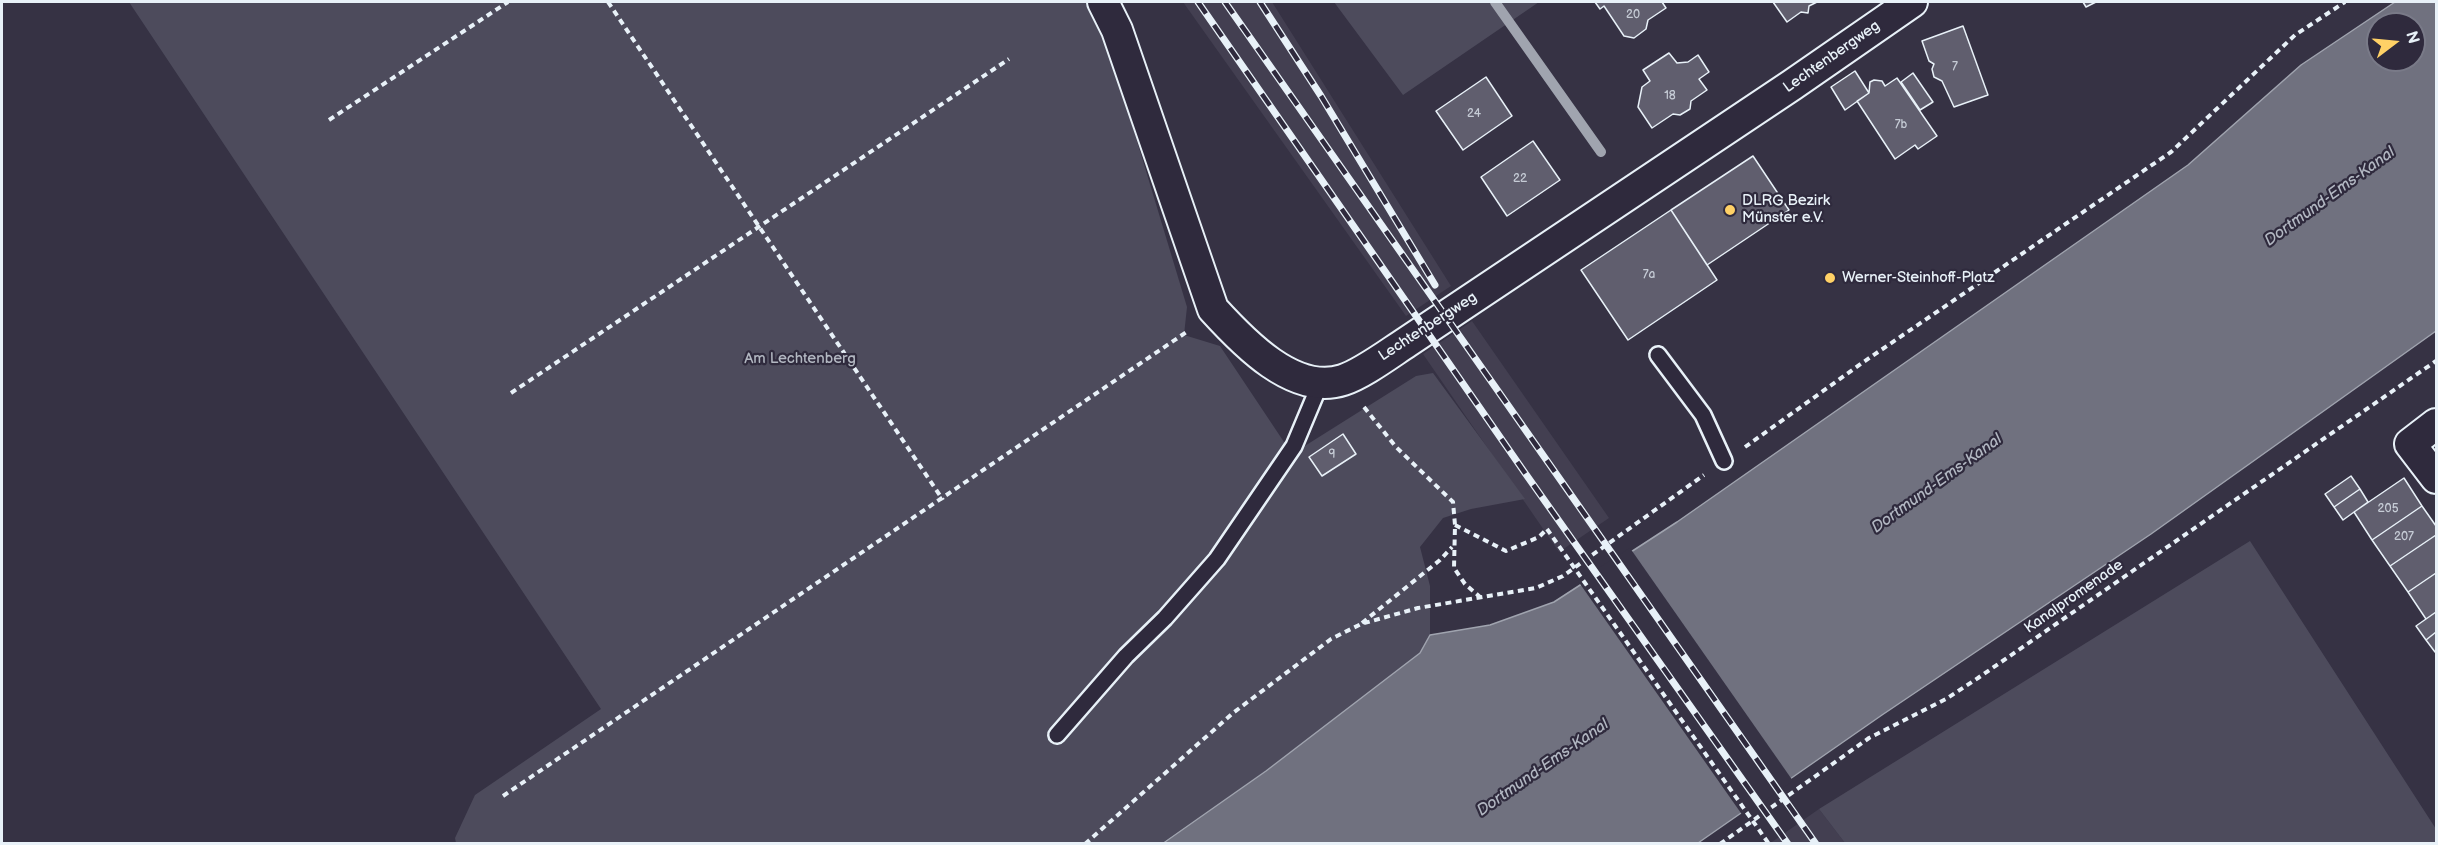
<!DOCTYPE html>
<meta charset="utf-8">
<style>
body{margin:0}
#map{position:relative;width:2438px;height:845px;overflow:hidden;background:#363244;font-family:"Balsamiq Sans",sans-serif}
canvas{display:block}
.frame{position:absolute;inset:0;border:3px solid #e8f1f8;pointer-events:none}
.north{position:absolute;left:2366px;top:12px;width:60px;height:60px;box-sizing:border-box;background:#2f2a3d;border:2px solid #797a88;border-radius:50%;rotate:74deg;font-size:16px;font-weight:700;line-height:24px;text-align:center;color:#e8f1f8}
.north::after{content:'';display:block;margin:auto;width:21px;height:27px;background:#ffd166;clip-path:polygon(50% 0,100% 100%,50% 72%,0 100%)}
</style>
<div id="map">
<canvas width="2438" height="845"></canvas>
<div class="frame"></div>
<div class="north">N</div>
</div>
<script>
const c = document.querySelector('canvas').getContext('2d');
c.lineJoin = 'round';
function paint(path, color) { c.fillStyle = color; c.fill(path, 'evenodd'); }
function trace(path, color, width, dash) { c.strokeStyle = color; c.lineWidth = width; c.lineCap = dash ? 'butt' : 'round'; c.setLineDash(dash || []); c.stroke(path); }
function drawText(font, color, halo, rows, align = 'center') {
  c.font = font + ' "Balsamiq Sans",sans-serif'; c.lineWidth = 4.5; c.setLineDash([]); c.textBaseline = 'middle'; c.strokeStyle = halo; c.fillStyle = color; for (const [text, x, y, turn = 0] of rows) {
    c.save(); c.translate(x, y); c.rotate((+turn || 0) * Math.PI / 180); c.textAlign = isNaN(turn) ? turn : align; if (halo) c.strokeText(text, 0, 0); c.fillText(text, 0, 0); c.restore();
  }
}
const built = new Path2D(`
 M1183,2H1272L1451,286L1406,316Z
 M1472,321L1609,518L1559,552L1423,354Z
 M1819,809L1845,843L1769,844Z`);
const green = new Path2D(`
 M129,2H1090L1102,25L1187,307L1184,335L1220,346L1292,454L1416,376L1433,373L1525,499L1471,509L1443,518L1420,547L1430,586V635L1420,653L1266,771L1162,843H456L455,838L475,795L601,709Z
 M1334,2H1539L1403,95Z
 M2250,541L2436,829V843H1845L1819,809Z`);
const water = new Path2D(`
 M2395,2H2436V331L2151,534L1882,715L1698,843L1162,844L1266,771L1420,653L1430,635L1490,625L1554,602L1677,522L2188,165L2301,65ZM2378,24H2414V60H2378Z`);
const pier = new Path2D(`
 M1630,548L1793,781L1743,816L1578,581Z`);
const stream = new Path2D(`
 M1495,2L1601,152`);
const building = new Path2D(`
 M1595,2H1662L1666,8L1648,20L1646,29L1634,38L1624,36L1604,6L1600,9Z
 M1773,2H1817L1809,6L1808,13L1801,12L1787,22Z
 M2083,2H2096L2086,7Z
 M1963,26L1988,95L1954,107L1942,81L1934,77L1932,69L1934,64L1929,61L1922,41Z
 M1669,53L1677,63L1688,62L1698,55L1709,72L1699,79L1707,90L1691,101L1690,109L1680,115L1673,114L1652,128L1638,107L1642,87L1650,81L1643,70Z
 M1855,71L1869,93L1845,110L1831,87Z
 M1913,73L1933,102L1920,110L1901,82Z
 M1486,77L1512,116L1463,150L1436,111Z
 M1897,78L1937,136L1918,149L1915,145L1895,159L1857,101L1869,93L1870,82L1874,80L1882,81L1885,86Z
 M1533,141L1560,180L1507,216L1481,177Z
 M1753,156L1789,210L1707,265L1671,210Z
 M1671,210L1717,280L1628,340L1581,270Z
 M1343,434L1356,454L1322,476L1309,457Z
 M2351,476L2360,489L2334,507L2325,494Z
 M2404,478L2422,506L2372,540L2354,512Z
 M2360,489L2368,502L2343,520L2334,507Z
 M2422,506L2436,526V535L2390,566L2372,540Z
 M2436,535V573L2408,592L2390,566Z
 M2436,573V612L2426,619L2408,592Z
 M2436,612V632L2426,640L2416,626Z
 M2436,632V651L2435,652L2426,640Z`);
const path = new Path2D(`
 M608,2L943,500
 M329,120L508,2
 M511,393L1009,59
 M1364,407L1396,447L1453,502L1455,525L1454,568L1465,584L1480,597
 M1745,447L1862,363L2171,152L2295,35L2345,2
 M1455,525L1506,551L1539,537L1547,529
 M1362,623L1440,560L1452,547
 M503,796L1188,331
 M1085,844L1233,713L1331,639L1361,624L1418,608L1536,588L1563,576L1704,475
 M1720,844L1869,738L1946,699L1978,678L2436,361`);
const lane = new Path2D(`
 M1658,355L1703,415L1724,461
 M1057,735L1126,656L1165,618L1217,559L1294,446L1320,384`);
const street = new Path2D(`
 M1103,2L1117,30L1213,309C1243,342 1294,396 1343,380C1362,374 1390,353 1407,342L1792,85L1912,2
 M2436,424L2410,444L2436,478`);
const rail = new Path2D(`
 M1198,2L1525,473L1788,844
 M1225,2L1816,844
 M1260,2L1321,96L1435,285`);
const pathBridge = new Path2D(`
 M1547,529L1769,844`);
const markers = [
 [1730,210,6,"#ffd166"],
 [1830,278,6,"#ffd166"]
];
const numberNames = [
 ["20",1633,15],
 ["7",1955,67],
 ["18",1670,96],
 ["24",1474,114],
 ["7b",1901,125],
 ["22",1520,179],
 ["7a",1649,275],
 ["9",1332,455],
 ["205",2388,509],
 ["207",2404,537]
];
const streetNames = [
 ["Lechtenbergweg",1832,57,-35],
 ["Lechtenbergweg",1428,327,-33],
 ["Kanalpromenade",2074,597,-35]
];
const poiNames = [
 ["DLRG Bezirk",1742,201],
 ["Münster e.V.",1742,218],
 ["Werner-Steinhoff-Platz",1842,278]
];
const parkNames = [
 ["Am Lechtenberg",800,359]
];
const waterNames = [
 ["Dortmund-Ems-Kanal",2330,197,-36],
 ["Dortmund-Ems-Kanal",1937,484,-36],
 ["Dortmund-Ems-Kanal",1543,768,-35]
];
paint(built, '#433f51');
paint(green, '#4d4b5c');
paint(water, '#70717f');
trace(water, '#a0a4af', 1.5);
paint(pier, '#363244');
trace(stream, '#a0a4af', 10);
paint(building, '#605e6e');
trace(building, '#e8f1f8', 1.5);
trace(lane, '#e8f1f8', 20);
trace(street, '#e8f1f8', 34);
trace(path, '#e8f1f8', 4, [6, 4.5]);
trace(lane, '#2f2a3d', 15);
trace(street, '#2f2a3d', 30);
trace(rail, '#e8f1f8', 7);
trace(rail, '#2f2a3d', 4.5, [14]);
trace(pathBridge, '#e8f1f8', 4, [6, 4.5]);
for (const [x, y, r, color] of markers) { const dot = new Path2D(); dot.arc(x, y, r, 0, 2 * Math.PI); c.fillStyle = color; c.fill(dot); trace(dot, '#2f2a3d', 2); }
drawText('12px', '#c6ccd6', null, numberNames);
drawText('15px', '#e8f1f8', '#2f2a3d', streetNames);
drawText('15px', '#e8f1f8', '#2f2a3d', poiNames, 'left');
drawText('15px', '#b2b7c1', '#2f2a3d', parkNames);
drawText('italic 16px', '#b2b7c2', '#2f2a3d', waterNames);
</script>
